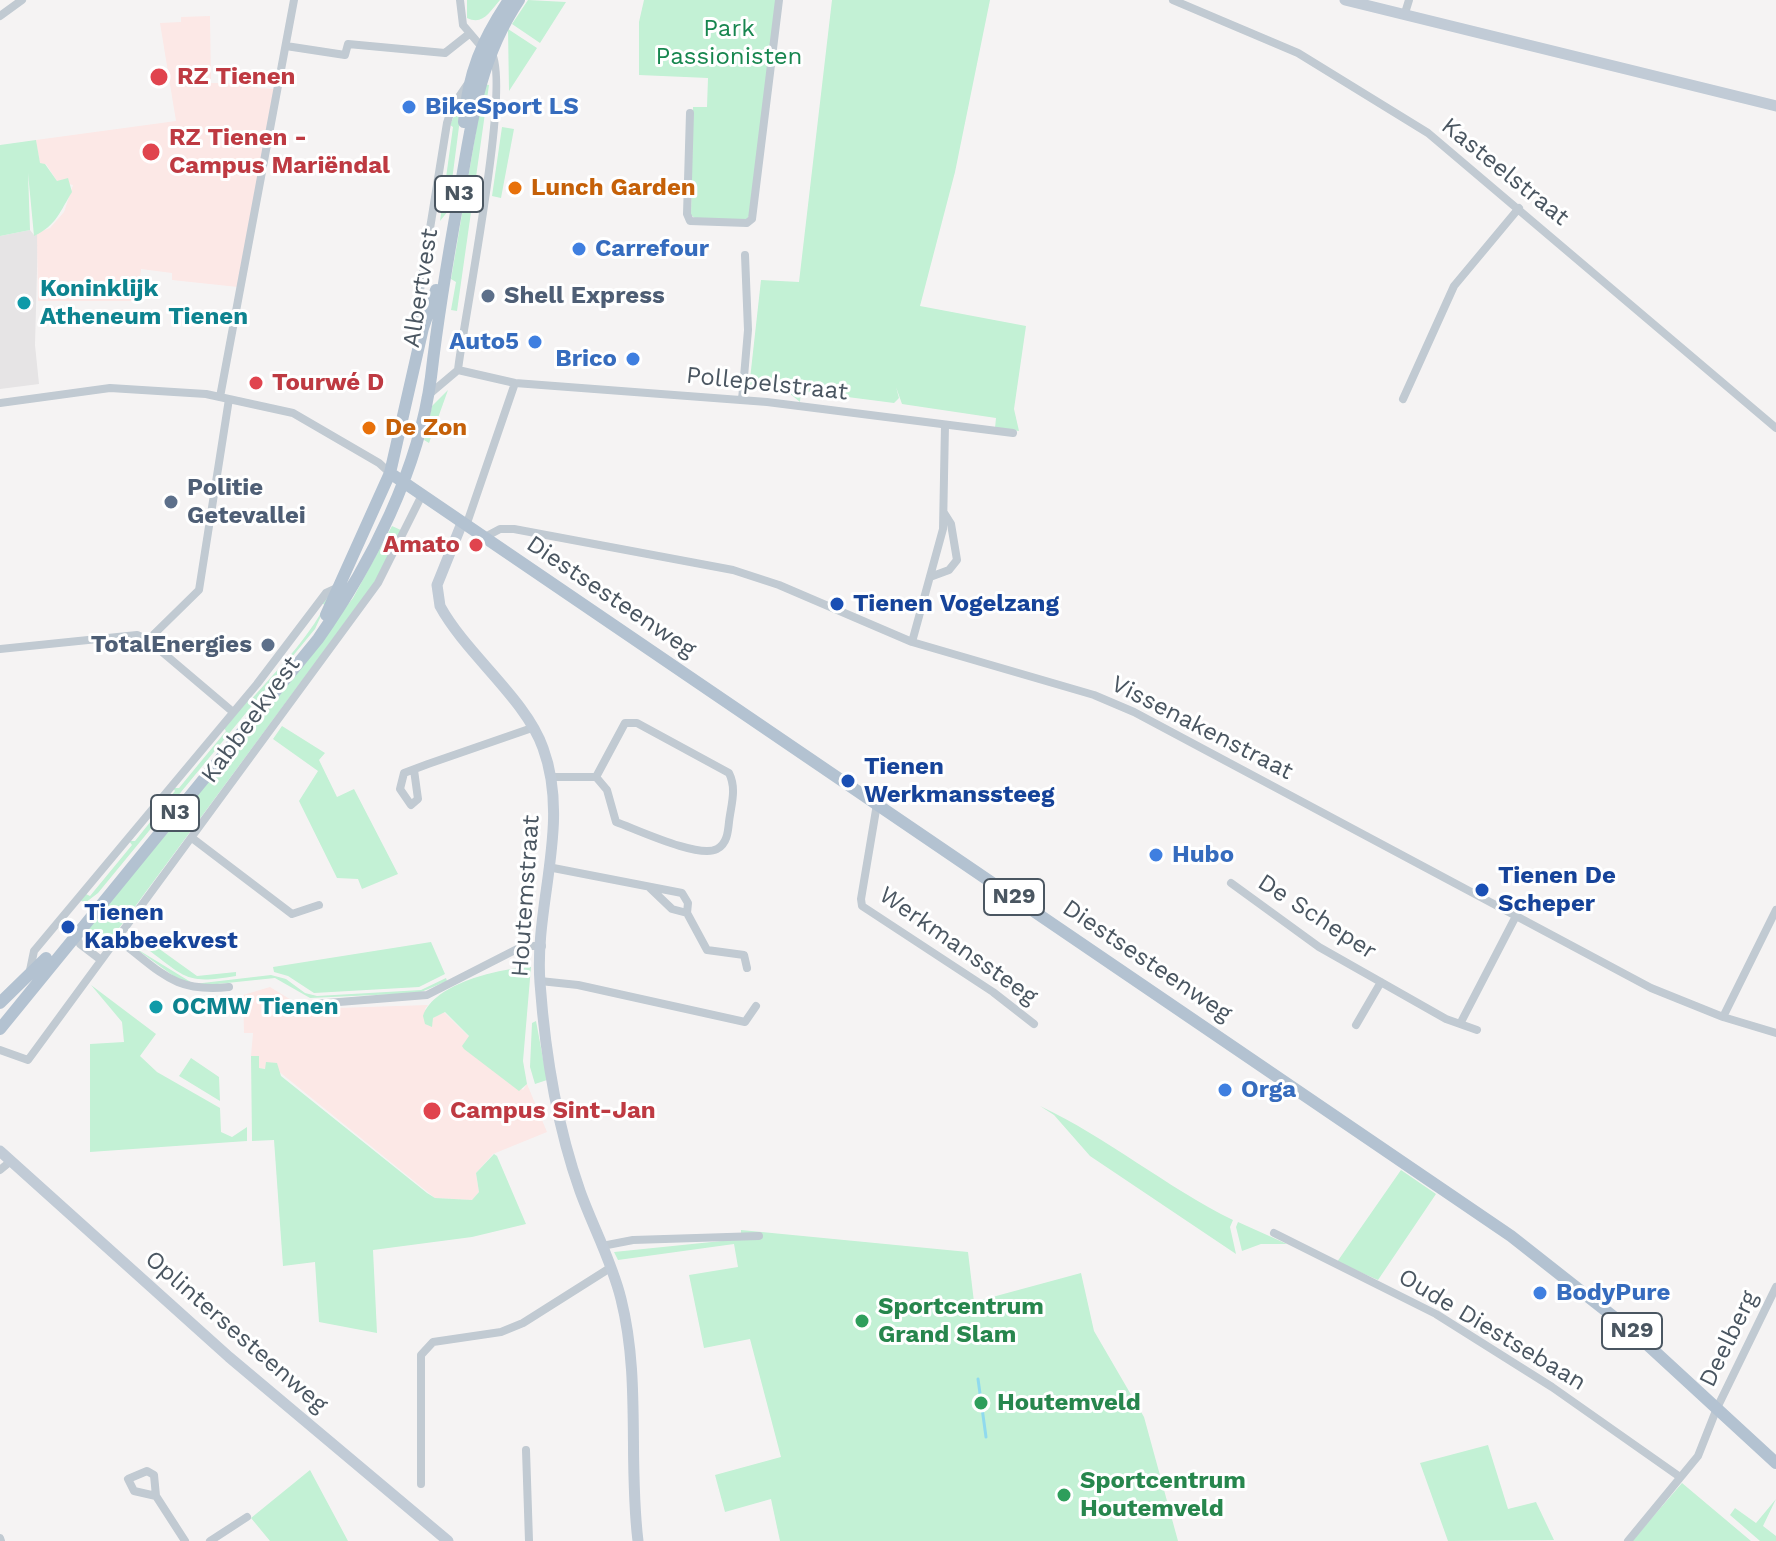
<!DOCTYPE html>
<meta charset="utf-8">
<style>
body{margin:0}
canvas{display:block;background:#f5f3f3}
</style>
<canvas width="1776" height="1541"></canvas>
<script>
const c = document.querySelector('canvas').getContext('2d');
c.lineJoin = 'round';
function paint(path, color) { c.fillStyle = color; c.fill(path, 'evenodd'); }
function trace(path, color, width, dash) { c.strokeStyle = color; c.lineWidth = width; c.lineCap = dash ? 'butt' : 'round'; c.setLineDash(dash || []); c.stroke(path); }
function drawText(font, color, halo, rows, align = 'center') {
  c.font = font + ' "Work Sans",sans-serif'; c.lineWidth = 6; c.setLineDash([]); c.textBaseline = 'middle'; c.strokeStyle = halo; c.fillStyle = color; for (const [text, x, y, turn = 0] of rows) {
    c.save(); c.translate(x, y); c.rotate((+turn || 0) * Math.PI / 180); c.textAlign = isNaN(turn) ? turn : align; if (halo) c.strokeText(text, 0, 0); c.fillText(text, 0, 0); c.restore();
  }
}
const education = new Path2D(`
 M30,230L34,235L38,234L35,345L39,384L0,389V236Z`);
const medical = new Path2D(`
 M210,16L211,83H237L238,76L258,77V88L275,89L238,287L172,280V273L141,269L138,301H38L37,233L50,228L64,212L73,185L57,181L46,164H40L36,140L176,121L160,23L181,22V17Z
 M270,987L306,1009L428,1005L425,1009L433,1018L444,1012L523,1090L527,1084L547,1132L493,1154L476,1173L479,1192L472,1200L435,1198L277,1070L258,1068L259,1057L251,1056L253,1033H244L243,995Z`);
const green = new Path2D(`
 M467,0H500C490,11 483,26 467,18Z
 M528,0L566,2L540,43L512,24Z
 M644,0H776L752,211L747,219H696L691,215L693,107H707L708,78L639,75V22Z
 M832,0H990L955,172L920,306L1026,326L1014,409L1019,431L995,428L996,418L902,404L896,387L899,398L894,403L801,391L800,402L789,393L749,388L761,280L799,282Z
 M508,29L537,48L509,91Z
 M484,84L489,85L457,311L451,310L456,282L451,279Z
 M463,96L448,211L440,221L453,127L450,125Z
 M502,127L514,129L501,198L492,196Z
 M36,140L40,163L45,164L57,181L68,178L72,192C60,211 57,225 34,236L28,173L30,230L0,236V145Z
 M448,390L429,443L424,440L432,406Z
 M392,526L403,531L374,583L111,939L105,947L95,949L84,938V931L353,598Z
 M331,594L315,629L98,893L85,903L80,900L86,894L90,896L132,845L129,841H135L175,791L173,788H179L226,731L223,727L247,699L250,701C275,672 309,638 325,605L321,603Z
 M282,726L325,753L319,760L337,797L354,789L398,874L362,889L358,879L337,878L299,801L318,771L273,739Z
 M133,930L197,976L236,972V976C188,984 187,979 150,951C143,946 134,945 129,939Z
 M431,942L445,974L419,987L314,993L288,976L274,972L273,967Z
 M132,946L194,984L271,975L286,979L305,993L317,996L421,990L446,978L447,981L419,993L310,998L275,978L198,986L179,980Z
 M531,967L523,1061L527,1084L519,1091L464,1049L462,1046L469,1036L445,1012L433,1018L432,1027L425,1024L423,1016C434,983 501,968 531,967Z
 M91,985L156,1034L140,1056L157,1072L220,1108L221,1132L232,1137L247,1127V1141L90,1152V1044L124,1042L122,1022Z
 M536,1021L547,1080L535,1084L530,1067L532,1023Z
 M251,1056H259V1068L265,1069L266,1062L277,1063L281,1076L427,1193L435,1198L472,1200L479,1192L476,1173L494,1154L497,1156L526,1224L472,1237L373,1250L377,1333L319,1322L315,1262L283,1266L274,1140L252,1141Z
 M191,1058L219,1077L220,1101L179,1076Z
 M1040,1106C1108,1138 1166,1187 1233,1220L1230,1227L1236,1254L1090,1156L1054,1115Z
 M1401,1170L1436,1194L1378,1280L1337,1262Z
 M1238,1222L1287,1244H1261L1242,1251L1236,1227Z
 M741,1230L968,1252L974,1302L1081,1273L1094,1331L1144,1417L1178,1541H780L771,1499L725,1512L715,1475L781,1457L750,1339L704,1348L689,1275L738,1267L734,1244L618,1260L614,1252L741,1239Z
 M1488,1445L1508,1509L1536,1502L1554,1540L1448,1541L1420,1463Z
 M310,1470L348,1541H270L251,1518Z
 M1682,1483L1751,1541H1632Z
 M1776,1499L1763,1526L1776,1536V1541H1760L1730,1515L1735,1508L1756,1523Z`);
const stream = new Path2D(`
 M978,1379L986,1437`);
const street = new Path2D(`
 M460,0L463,25L480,45
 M1173,0L1298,53L1428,133L1776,428
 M1405,13L1409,0
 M0,16L22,0
 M286,46L345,55L348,44L445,53L469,34
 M690,113L687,214L690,221L747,223L752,219L779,0
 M423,326L417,309L447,123L452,107L467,85
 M458,370L515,383L767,402L1013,433
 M220,397L294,0
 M426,397L458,370C463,322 514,73 490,51
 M1403,399L1454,286L1519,208
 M742,400L748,330L745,255
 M0,403L110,388L206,394L293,413L379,463L390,473
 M466,526L515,383
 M485,537L500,529H514L733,570L779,585L912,642L1094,695L1134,712L1651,988L1723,1017L1776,1033
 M930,577L949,570L957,560L951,524L944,513
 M148,640L199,590L229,399
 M912,642L943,529L945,425
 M0,649L137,635L148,640L233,712
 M625,723H637L729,773C737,789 731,805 729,822C728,832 727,844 717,849C699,859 636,829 616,822L607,790L596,777Z
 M414,770L418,799L411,805L400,789L404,773L428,764L532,728
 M553,777H596
 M877,804L861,899L862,906L993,992L1034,1024
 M192,838L292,914L319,905
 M548,867L682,893L688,903L687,913L707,950L744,955L747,968
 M1231,883L1319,947L1446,1019L1477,1030
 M649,887L672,909L687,913
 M75,934L80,944L101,960
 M117,939C161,971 172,993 229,987
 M29,975L34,951L257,684L326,593L339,587
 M540,981L578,985L745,1022L756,1006
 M314,1004L427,995L523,946H542
 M1723,1017L1776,910
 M1460,1024L1516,916
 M1356,1025L1381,982
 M0,1050L28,1060L378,583L421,497
 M0,1170L11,1161
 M1274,1233L1436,1314L1552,1387L1680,1477
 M602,1246L633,1240L759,1236
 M526,1450L529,1541
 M421,1484V1355L433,1342L501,1332L523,1323L610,1268
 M156,1496L134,1491L128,1479L147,1471L154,1475L156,1496L185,1541
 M0,1538L1,1541
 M210,1541L247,1517
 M1628,1541L1698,1456L1717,1408L1776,1287`);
const secondary = new Path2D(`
 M1345,0L1776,106
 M462,523L437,585L440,606C466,654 526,699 543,748C571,824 534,905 540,983C545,1051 557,1126 580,1191C593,1227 612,1262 621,1299C641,1378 628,1461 638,1541
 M0,1151L229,1357L448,1541`);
const primary = new Path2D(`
 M464,122C468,73 482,40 509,0
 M390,473L1511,1236L1638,1336L1776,1463
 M326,615L390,473L423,328L436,290
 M0,1003L46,958
 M0,1029L318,639C371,564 419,469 431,377C438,316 448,256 459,196C471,126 478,61 519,0`);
const markers = [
 [159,77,10,"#e0444e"],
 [409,107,8,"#3f7fe0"],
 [151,152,10,"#e0444e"],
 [515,188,8,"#e8710a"],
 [579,249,8,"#3f7fe0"],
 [488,296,8,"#5c6f8a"],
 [24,303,8,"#0f9aa8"],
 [535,342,8,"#3f7fe0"],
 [633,359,8,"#3f7fe0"],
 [256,383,8,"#e0444e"],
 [369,428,8,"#e8710a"],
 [171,502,8,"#5c6f8a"],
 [476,545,8,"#e0444e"],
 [837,604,8,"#1a4fb4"],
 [268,645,8,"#5c6f8a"],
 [848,781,8,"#1a4fb4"],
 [1156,855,8,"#3f7fe0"],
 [1482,890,8,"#1a4fb4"],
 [68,927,8,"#1a4fb4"],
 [156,1007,8,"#0f9aa8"],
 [1225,1090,8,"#3f7fe0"],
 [432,1111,10,"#e0444e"],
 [1540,1293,8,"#3f7fe0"],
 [862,1321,8,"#2e9e5b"],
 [981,1403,8,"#2e9e5b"],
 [1064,1495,8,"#2e9e5b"]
];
const shields = [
 [459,194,48],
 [175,813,48],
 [1014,897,60],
 [1632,1331,60]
];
const shieldNames = [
 ["N3",459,194],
 ["N3",175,813],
 ["N29",1014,897],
 ["N29",1632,1331]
];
const parkNames = [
 ["Park",729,29],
 ["Passionisten",729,57]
];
const healthNames = [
 ["RZ Tienen",177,77],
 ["RZ Tienen -",169,138],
 ["Campus Mariëndal",169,166],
 ["Tourwé D",272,383],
 ["Amato",460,545,"right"],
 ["Campus Sint-Jan",450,1111]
];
const shopNames = [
 ["BikeSport LS",425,107],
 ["Carrefour",595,249],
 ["Auto5",519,342,"right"],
 ["Brico",617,359,"right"],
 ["Hubo",1172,855],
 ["Orga",1241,1090],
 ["BodyPure",1556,1293]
];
const streetNames = [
 ["Kasteelstraat",1505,172,39],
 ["Albertvest",421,288,-81],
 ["Pollepelstraat",767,384,6],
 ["Diestsesteenweg",611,597,34],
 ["Kabbeekvest",251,720,-54],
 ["Vissenakenstraat",1202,728,27],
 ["Houtemstraat",526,896,-86],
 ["De Scheper",1317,917,33],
 ["Werkmanssteeg",958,946,35],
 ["Diestsesteenweg",1147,961,34],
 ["Oude Diestsebaan",1492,1330,31],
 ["Oplintersesteenweg",236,1332,41],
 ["Deelberg",1729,1339,-64]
];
const foodNames = [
 ["Lunch Garden",531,188],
 ["De Zon",385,428]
];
const cultureNames = [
 ["Koninklijk",40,289],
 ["Atheneum Tienen",40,317],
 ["OCMW Tienen",172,1007]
];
const serviceNames = [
 ["Shell Express",504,296],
 ["Politie",187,488],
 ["Getevallei",187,516],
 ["TotalEnergies",252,645,"right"]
];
const transitNames = [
 ["Tienen Vogelzang",853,604],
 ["Tienen",864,767],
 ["Werkmanssteeg",864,795],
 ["Tienen De",1498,876],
 ["Scheper",1498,904],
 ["Tienen",84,913],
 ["Kabbeekvest",84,941]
];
const leisureNames = [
 ["Sportcentrum",878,1307],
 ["Grand Slam",878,1335],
 ["Houtemveld",997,1403],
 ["Sportcentrum",1080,1481],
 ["Houtemveld",1080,1509]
];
paint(education, '#e6e4e5');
paint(medical, '#fce8e6');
paint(green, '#c3f1d5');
trace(stream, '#90daee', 3);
trace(street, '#c1cad2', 8);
trace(secondary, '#c1cbd6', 11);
trace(primary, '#b3c2d1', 12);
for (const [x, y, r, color] of markers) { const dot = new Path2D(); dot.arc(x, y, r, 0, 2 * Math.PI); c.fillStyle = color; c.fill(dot); trace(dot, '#fff', 3); }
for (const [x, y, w] of shields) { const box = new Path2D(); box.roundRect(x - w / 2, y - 18, w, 36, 6); c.fillStyle = '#fff'; c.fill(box); trace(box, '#4a5661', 2); }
drawText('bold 22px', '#4a5661', null, shieldNames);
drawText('24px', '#17864f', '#fff', parkNames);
drawText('bold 24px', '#be3a42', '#fff', healthNames, 'left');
drawText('bold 24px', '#366cbe', '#fff', shopNames, 'left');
drawText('24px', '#4a5661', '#fff', streetNames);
drawText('bold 24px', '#c56008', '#fff', foodNames, 'left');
drawText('bold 24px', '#0d838f', '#fff', cultureNames, 'left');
drawText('bold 24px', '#4e5e75', '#fff', serviceNames, 'left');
drawText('bold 24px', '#164399', '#fff', transitNames, 'left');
drawText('bold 24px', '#27864d', '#fff', leisureNames, 'left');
</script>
